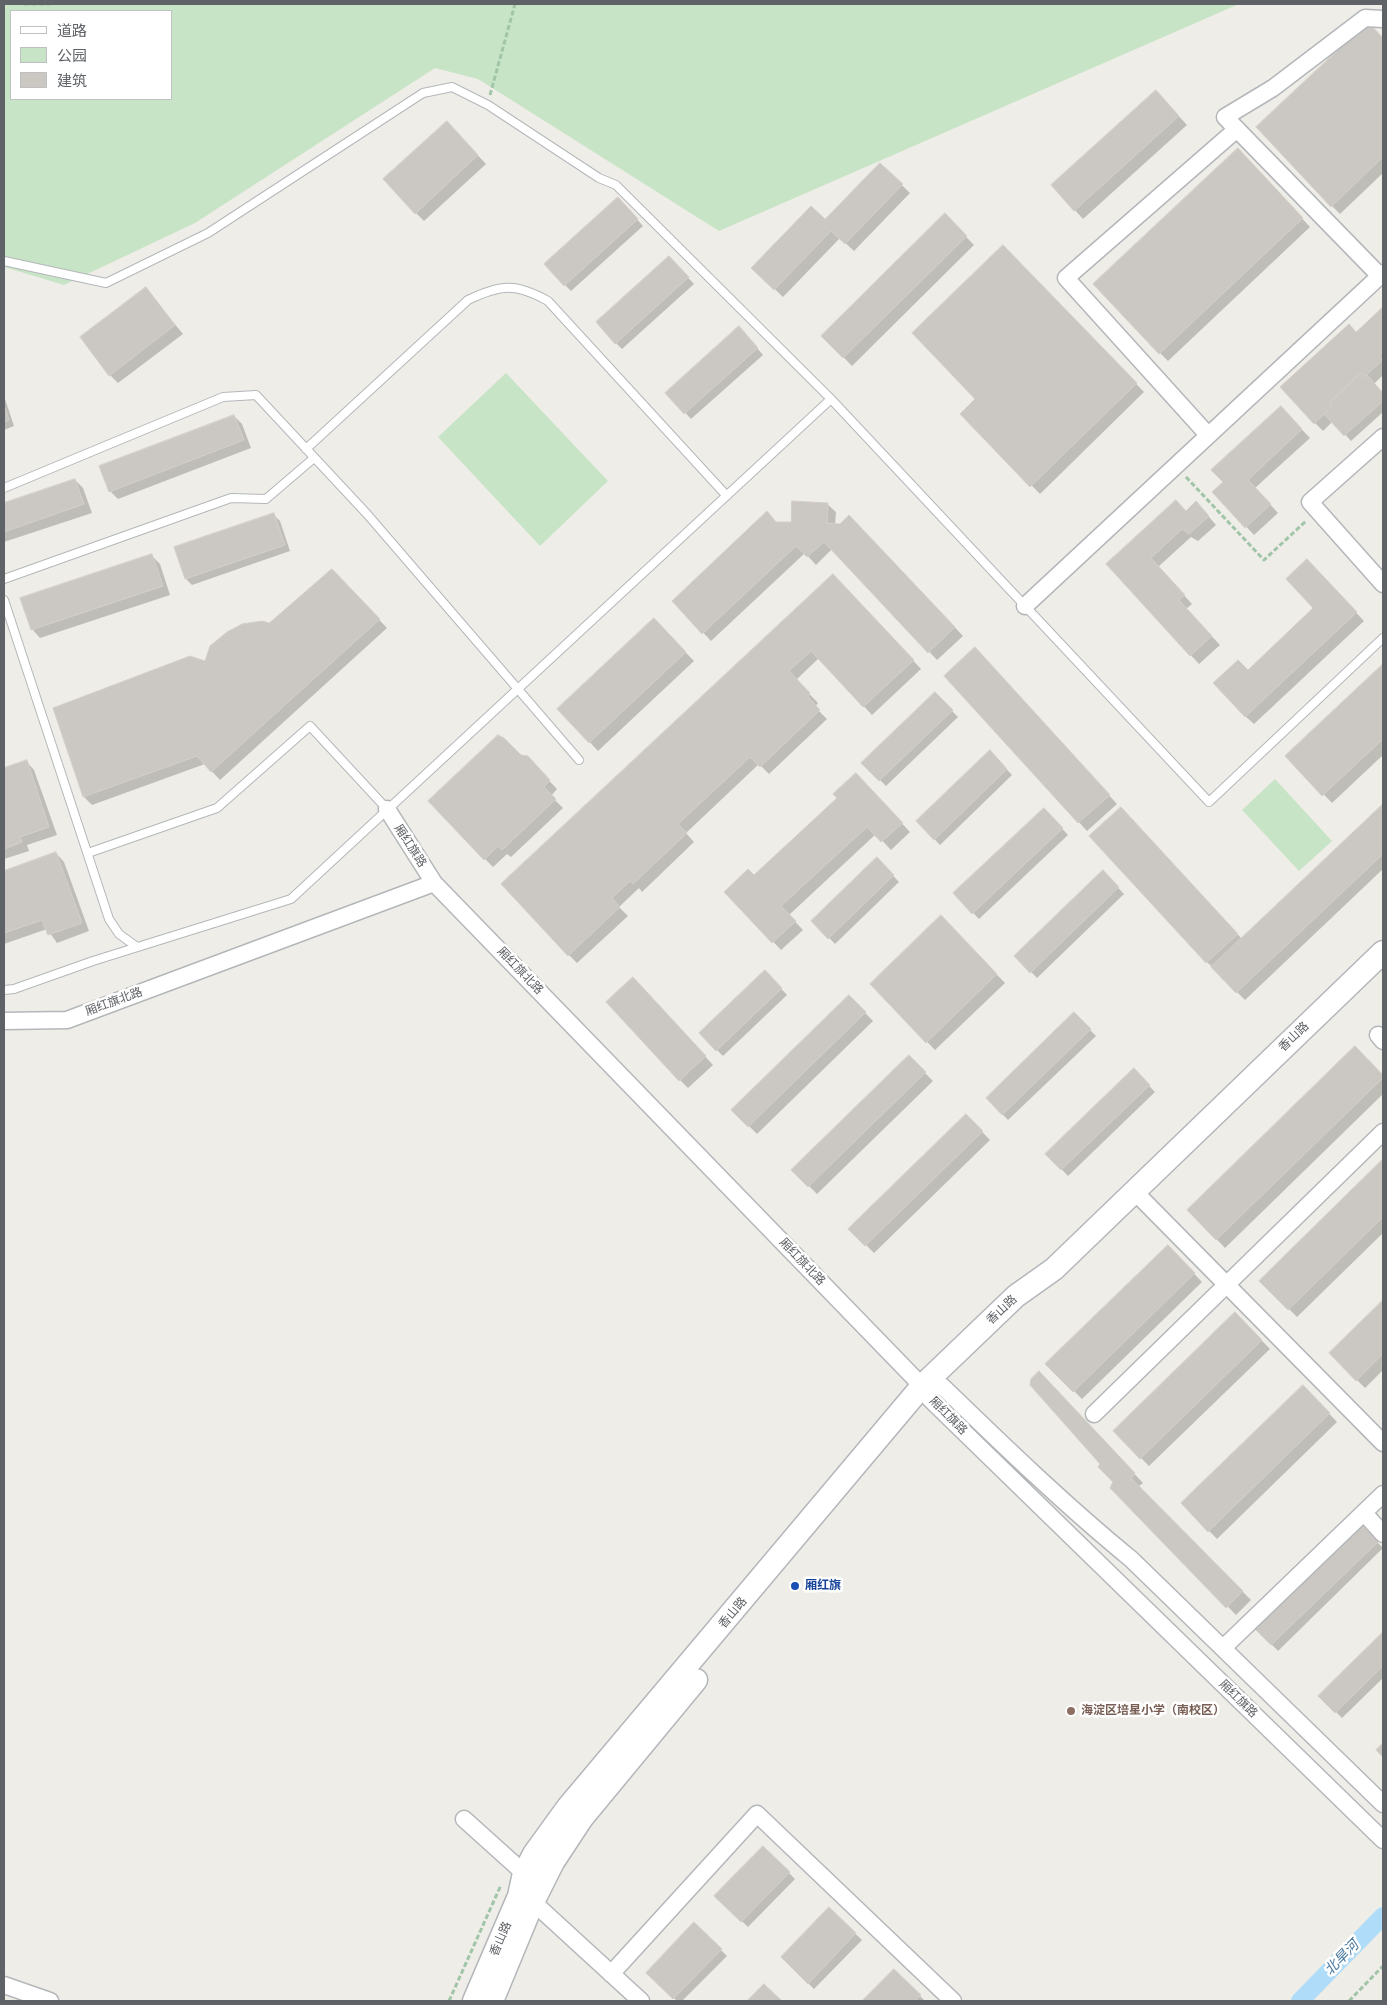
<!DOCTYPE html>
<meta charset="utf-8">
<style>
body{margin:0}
#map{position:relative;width:1387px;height:2005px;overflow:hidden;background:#efede7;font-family:"Fira Sans","Noto Sans SC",sans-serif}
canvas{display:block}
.frame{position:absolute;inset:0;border:5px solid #5f6266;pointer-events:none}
.legend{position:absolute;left:10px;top:10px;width:162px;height:90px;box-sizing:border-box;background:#fff;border:1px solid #bfc0c2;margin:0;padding:6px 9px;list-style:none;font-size:15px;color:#5f6266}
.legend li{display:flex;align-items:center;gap:10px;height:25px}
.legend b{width:25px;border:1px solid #bfc0c2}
</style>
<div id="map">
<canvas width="1387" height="2005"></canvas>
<div class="frame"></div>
<ul class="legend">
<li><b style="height:6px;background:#fff"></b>道路</li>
<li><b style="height:14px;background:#c8e4c6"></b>公园</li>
<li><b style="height:14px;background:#cbc8c4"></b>建筑</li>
</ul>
</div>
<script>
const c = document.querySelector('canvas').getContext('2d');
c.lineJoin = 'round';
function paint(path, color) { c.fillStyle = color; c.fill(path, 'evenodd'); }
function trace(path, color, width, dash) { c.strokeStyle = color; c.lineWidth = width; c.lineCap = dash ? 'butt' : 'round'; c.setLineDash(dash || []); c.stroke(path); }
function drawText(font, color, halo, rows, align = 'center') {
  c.font = font + ' "Fira Sans","Noto Sans SC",sans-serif'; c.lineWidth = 5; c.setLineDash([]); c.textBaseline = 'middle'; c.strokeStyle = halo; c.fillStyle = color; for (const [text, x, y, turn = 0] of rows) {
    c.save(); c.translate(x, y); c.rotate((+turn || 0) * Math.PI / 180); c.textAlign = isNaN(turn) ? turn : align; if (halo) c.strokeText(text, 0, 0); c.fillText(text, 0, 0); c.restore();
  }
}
const green = new Path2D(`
 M4,4H1239L719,231L478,79L435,68L195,223L64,285L4,267ZM11,11H171V99H11Z
 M506,373L608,481L540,546L438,437Z
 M1275,779L1332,841L1299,871L1242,810Z`);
const shadow = new Path2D(`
 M1368,24L1383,40V173L1340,214L1332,206Z
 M1164,100L1187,125L1083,219L1052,185Z
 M455,131L486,164L424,221L416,213Z
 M1246,158L1310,227L1168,361L1160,353Z
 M880,164L910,193L854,251L840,238L783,297L753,268L825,221Z
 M624,205L643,226L571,291L565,285Z
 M945,215L974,245L852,366L823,336Z
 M1003,247L1144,392L1040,494L962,414L977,399Z
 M675,264L694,284L622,349L616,343Z
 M146,289L183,334L118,383L110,375Z
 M1383,309V375L1374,384L1383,394V412L1351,441L1333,421L1323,431L1315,423L1357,333Z
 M745,334L763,355L691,419L667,393Z
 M4,396L14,426L4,430Z
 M234,416L242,424L251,448L118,499L110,491Z
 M1289,416L1310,438L1255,488L1278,513L1254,535L1214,492Z
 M75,480L83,488L92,513L4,542V504Z
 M827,504L836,512L835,525H858L963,636L937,660L832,549L816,565L805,553L711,641L673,601L776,523H792Z
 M1204,511L1216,525L1198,541L1191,537L1158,567L1192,604L1186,609L1220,645L1199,664L1107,564L1186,512Z
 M274,515L280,521L290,551L192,585L186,579Z
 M152,556L160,564L170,595L40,638L32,629Z
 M1315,569L1364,621L1254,724L1245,716L1248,671L1315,608Z
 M331,570L387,628L220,780L205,764L92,805L84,797L206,662L269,625Z
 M842,584L921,669L872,715L819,658L796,680L818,703L815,707L827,719L769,774L759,764L686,833L694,842L642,892L639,888L619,907L628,916L577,963L569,955Z
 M662,628L694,661L598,751L559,709Z
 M983,657L1117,804L1087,831L945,676Z
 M1383,666V755L1332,803L1287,756Z
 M935,694L958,717L886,786L863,763Z
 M990,752L1012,775L940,845L917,821Z
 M527,758L557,789L551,796L563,808L511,857L507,854L493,867L485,859Z
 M26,761L34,770L57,835L27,845L29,851L4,859V769Z
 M864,783L910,832L891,850L876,834L789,915L803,930L781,950L726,892L754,877Z
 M1383,805V869L1245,1000L1207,962L1129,817L1242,939Z
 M1044,809L1068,835L979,919L955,894Z
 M56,853L64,862L89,931L57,943L47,929L4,944V872Z
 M877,859L899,882L835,944L813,921Z
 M1103,872L1124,894L1037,978L1016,956Z
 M941,917L1005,983L935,1050L871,984Z
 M765,971L787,995L723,1056L700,1033Z
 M642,987L713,1065L688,1088L680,1080Z
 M849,996L873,1021L757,1134L733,1110Z
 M1074,1014L1096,1036L1008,1120L987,1098Z
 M1355,1048L1383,1076V1094L1225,1248L1189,1210Z
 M909,1057L933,1081L817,1194L793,1170Z
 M1134,1070L1155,1092L1068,1176L1047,1154Z
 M966,1115L990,1140L874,1253L850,1229Z
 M1383,1161V1233L1297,1317L1261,1281Z
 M1168,1246L1202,1282L1082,1399L1047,1364Z
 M1383,1302V1370L1365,1388L1330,1353Z
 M1235,1313L1270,1349L1149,1466L1114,1431Z
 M1047,1381L1143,1483L1138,1487L1251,1600L1236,1615L1112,1488L1114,1482Z
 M1303,1386L1337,1422L1217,1539L1182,1503Z
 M1361,1526L1383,1548L1278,1651L1256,1628Z
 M1383,1634V1678L1342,1718L1320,1696Z
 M763,1847L795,1879L748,1927L716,1896Z
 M829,1909L862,1940L814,1989L782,1957Z
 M694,1924L727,1956L682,2001H677L648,1973Z
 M894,1970L925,2001H864Z`);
const canal = new Path2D(`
 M1300,2001L1383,1916`);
const building = new Path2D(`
 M1368,22L1383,38V157L1331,207L1256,127Z
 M1156,90L1179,116L1074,211L1051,185Z
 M447,121L478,155L415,214L383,179Z
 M1238,148L1303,218L1159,354L1093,284Z
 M880,163L903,184L845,244L831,231L774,290L751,268L811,206L825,219Z
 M618,197L638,219L564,286L544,264Z
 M945,213L967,236L843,358L821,336Z
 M1003,245L1137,383L1030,487L960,414L975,399L912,333Z
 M669,256L689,277L615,344L596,322Z
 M146,287L175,325L109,376L80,337Z
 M1383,307V352L1379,355L1383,360L1364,377L1361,373L1329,403L1332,406L1314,424L1280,387L1349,324L1356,332Z
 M739,326L758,348L684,414L665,393Z
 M1361,373L1364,377L1367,375L1383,393V401L1344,436L1324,414L1332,406L1329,403Z
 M4,405L9,420L4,422Z
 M1281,406L1302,429L1248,480L1271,504L1245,528L1212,492L1223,482L1211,470Z
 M234,415L244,440L109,492L99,466Z
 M75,479L84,504L4,532V503Z
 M1176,500L1186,511L1196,501L1209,516L1189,534L1182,529L1151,558L1185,595L1179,600L1212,636L1190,656L1106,564Z
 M792,501L828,503L827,523L840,524L849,515L955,627L928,653L824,542L807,557L796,546L702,634L672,601L767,511L776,522H791Z
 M274,513L285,545L185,579L174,547Z
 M152,554L163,586L31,630L20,598Z
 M1307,559L1357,612L1245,717L1213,683L1238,660L1248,670L1313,608L1286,579Z
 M332,569L380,619L211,772L197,756L83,797L53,708L190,656L205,661L210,646L227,632L242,624L262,621L269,623Z
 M833,574L914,660L863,707L811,651L789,671L810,693L808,697L820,710L760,767L750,757L678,824L687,833L633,884L630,881L612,898L620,907L568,956L501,884Z
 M654,618L686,652L589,743L557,709Z
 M975,647L1110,795L1078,823L944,676Z
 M1383,664V739L1322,796L1285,756Z
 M935,692L953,710L879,781L861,763Z
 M498,735L504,738L521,755L528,756L550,780L544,787L556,799L502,850L498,846L484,860L428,801Z
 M990,750L1007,769L934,840L916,821Z
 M27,760L49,827L20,837L22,842L4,849V768Z
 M856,773L903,823L881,842L867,827L781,906L796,921L772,943L724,892L748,869L754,875L837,798L833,794Z
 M1383,804V854L1236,993L1211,967Z
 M1121,807L1238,934L1206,963L1089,836Z
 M1044,808L1063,828L972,914L953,893Z
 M56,852L82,923L48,935L42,920L4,933V871Z
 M877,857L894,875L828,939L811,921Z
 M1103,870L1119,887L1030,973L1014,956Z
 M941,915L997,974L926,1043L870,984Z
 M765,970L782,988L716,1051L699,1033Z
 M633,977L706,1056L679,1081L606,1002Z
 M849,995L866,1012L748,1127L731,1110Z
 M1074,1012L1091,1029L1002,1115L986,1098Z
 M1355,1046L1383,1075V1078L1216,1240L1187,1210Z
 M909,1055L926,1072L808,1187L791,1170Z
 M1134,1068L1150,1085L1061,1170L1045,1154Z
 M966,1114L983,1131L865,1246L848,1229Z
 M1383,1159V1217L1288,1310L1259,1281Z
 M1168,1245L1195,1273L1073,1392L1045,1364Z
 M1383,1300V1354L1356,1381L1329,1353Z
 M1235,1312L1262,1340L1140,1459L1113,1431Z
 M1039,1371L1135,1473L1131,1478L1243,1591L1226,1608L1110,1488L1113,1482L1098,1467L1100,1464L1030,1385L1031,1379Z
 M1303,1385L1330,1413L1208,1532L1181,1503Z
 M1361,1524L1378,1542L1271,1645L1254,1628Z
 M1383,1632V1666L1335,1713L1318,1696Z
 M1383,1743V1757L1376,1750Z
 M763,1846L790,1872L741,1922L714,1896Z
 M829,1907L856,1933L808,1984L781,1957Z
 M694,1922L722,1949L673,1999L646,1973Z
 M894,1969L921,1995L915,2001H862Z
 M764,1984L782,2001H747Z`);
const path = new Path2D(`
 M24,4H50
 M490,95L515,4
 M1186,477L1264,560L1306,521
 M449,2001L501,1885
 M1349,2001L1383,1966`);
const lane = new Path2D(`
 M4,261L106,283L208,233L423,93L452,87L488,105L599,178L616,185L831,399
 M306,449L468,300C501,284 516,283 548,301L726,495
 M4,488L223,397L256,395L367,514L579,760
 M4,579L231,498L266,499L314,458
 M4,600L109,919L119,934L137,947
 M88,853L217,808L310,726L387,809
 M4,990L14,989L93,961L291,899L831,399L1209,802L1383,638`);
const street = new Path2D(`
 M1380,276L1225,117L1273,88L1365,18L1383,19
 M1208,435L1066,278L1237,129
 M1383,437L1310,502L1383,584
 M1025,606L1383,273
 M387,809L434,883
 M4,1021L67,1020L434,883L922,1386L930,1399L1383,1840
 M1378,1035L1383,1041
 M1134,1191L1383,1443
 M922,1386H942C1004,1446 1065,1505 1131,1559L1383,1804
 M1094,1414L1383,1132
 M1364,1513L1383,1534
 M1223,1648L1383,1494
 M464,1819L524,1873L533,1902L641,2001
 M611,1974L757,1814L953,2001
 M4,1985L50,2001`);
const secondary = new Path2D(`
 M474,2001L519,1896L524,1873L534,1854L568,1807L922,1386L1016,1296L1054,1269L1383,952
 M492,2001L533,1902L553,1862L582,1818L696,1680`);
const markers = [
 [795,1586,5,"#1a4fb4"],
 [1071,1711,5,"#8d6e63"]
];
const streetNames = [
 ["厢红旗路",410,846,57],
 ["厢红旗北路",520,971,46],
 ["厢红旗北路",114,1002,-20],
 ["香山路",1294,1037,-44],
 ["厢红旗北路",802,1262,46],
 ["香山路",1002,1310,-43],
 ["厢红旗路",948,1416,45],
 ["香山路",733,1613,-50],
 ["厢红旗路",1238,1699,44],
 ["香山路",501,1939,-67]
];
const transitNames = [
 ["厢红旗",805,1586]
];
const educationNames = [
 ["海淀区培星小学（南校区）",1081,1711]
];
const waterNames = [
 ["北旱河",1342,1958,-46]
];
paint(green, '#c8e4c6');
paint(shadow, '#0003');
trace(canal, '#afdcf8', 18);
paint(building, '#cbc8c4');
trace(building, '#d4cfc6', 1);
trace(lane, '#b4b7ba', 10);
trace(street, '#b4b7ba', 19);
trace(secondary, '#b3b6ba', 25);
trace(path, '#a0c5a8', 3, [5, 2.5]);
trace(lane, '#fff', 8);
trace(street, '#fff', 16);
trace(secondary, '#fff', 22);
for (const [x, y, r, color] of markers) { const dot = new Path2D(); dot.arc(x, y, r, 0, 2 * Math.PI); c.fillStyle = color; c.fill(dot); trace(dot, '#fff', 2); }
drawText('12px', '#5f6266', '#fff', streetNames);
drawText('bold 12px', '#164399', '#fff', transitNames, 'left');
drawText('bold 12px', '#785e54', '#fff', educationNames, 'left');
drawText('italic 14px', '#4979a1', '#fff', waterNames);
</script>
